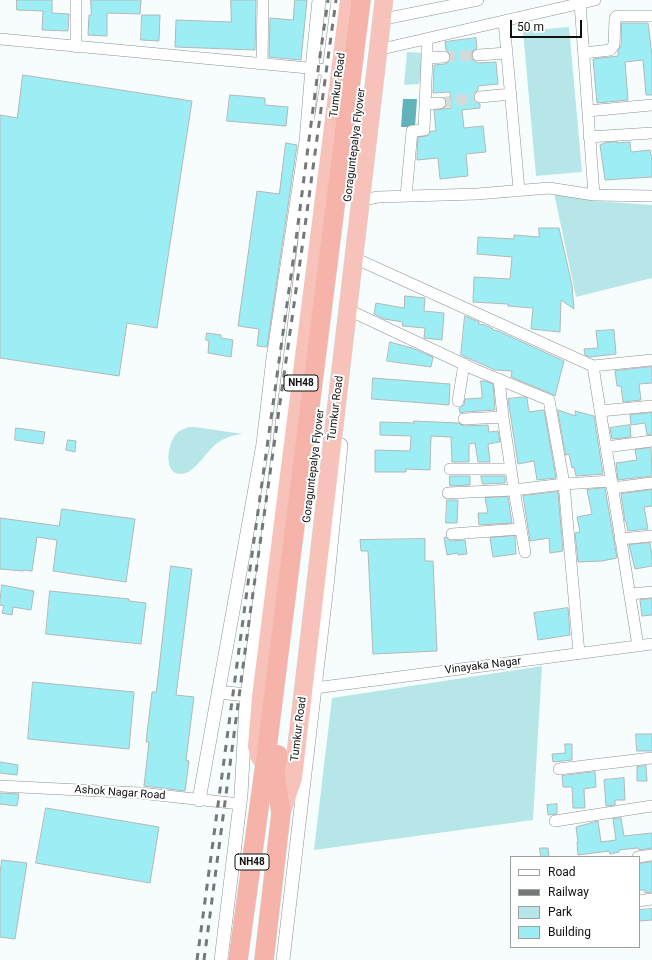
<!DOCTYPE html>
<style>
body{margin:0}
#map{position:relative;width:652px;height:960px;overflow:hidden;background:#f7fdfd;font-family:Roboto,sans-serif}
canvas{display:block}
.legend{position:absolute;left:510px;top:856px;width:130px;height:92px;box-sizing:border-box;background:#fff;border:1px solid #9fa0a0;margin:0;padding:5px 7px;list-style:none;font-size:12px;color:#0f1111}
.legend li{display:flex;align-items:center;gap:8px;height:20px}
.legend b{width:20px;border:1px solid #9fa0a0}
.scale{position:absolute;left:510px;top:20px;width:72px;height:18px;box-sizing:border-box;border:2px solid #0f1111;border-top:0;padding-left:5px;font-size:12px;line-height:14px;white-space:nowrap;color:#0f1111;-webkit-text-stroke:3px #fff;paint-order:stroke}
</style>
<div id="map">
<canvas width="652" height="960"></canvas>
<ul class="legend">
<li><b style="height:5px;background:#fff"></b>Road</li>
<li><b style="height:5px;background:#747878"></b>Railway</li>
<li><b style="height:11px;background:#b7e6e9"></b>Park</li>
<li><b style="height:11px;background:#9ceef4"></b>Building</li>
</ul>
<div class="scale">50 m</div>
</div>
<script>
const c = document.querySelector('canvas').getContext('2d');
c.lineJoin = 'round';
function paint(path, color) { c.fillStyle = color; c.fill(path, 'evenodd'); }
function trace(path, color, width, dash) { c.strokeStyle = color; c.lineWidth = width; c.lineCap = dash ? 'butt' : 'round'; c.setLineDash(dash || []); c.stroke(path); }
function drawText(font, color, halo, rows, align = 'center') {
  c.font = font + ' Roboto,sans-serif'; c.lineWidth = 4; c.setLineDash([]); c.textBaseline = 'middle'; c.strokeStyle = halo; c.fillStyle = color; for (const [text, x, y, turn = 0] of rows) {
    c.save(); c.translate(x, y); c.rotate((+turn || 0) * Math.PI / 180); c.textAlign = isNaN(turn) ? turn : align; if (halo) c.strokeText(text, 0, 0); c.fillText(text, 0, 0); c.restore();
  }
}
const green = new Path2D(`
 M569,27L582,172L536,176L523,31Z
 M407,52L425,53L419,84L404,85Z
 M554,193L595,201L652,205V278L576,297Z
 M190,427H195L243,434C233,435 223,438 215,445C206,452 194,474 181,474C162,474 168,443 176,434C180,430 185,428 190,427Z
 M542,666L533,820L314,850L332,698Z`);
const water = new Path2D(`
 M403,99H417L415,127H401Z`);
const building = new Path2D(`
 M17,0H52V13L69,14L68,31L42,30L43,11L17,10Z
 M91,0H141L140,14L107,13V36L88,35L89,15H91Z
 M231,0H256L255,50L175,47L176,20L231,22Z
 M295,0H307L301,60L269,57L270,18L293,20Z
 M142,15H160L159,41L141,40Z
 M622,23H648L652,55V95H646L643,60L625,62L628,100L597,103L593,59L618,56V51L621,45Z
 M476,38L477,48L472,52V59L478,63L496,62L498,84L478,86V90L474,94L473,98L475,101L480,104V108L462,110L464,128L483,126L486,152L466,154L468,176L440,179L438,158L417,160V154L418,137L427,136L431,131H436L434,110L451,108L450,92L433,93L434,65L445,64L450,60V54L446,50L445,42Z
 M23,75L192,101L157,328L127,323L119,376L0,358V115L17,118Z
 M230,95L265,98V105L288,107L286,126L227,121Z
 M617,142V143L630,142L631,152L650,150L651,155H652V177L605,180L600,145L604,143Z
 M286,143L297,145L267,347L257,346L259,329L238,326L257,191L279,194Z
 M539,228H559L572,285L574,309L561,300L560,332L531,329L533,308L508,306V304L473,302L474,277L510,279L512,257L477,254L478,237L514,239V235L539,237Z
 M405,296L425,298L424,311L444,313L442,340L424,338L425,328L402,326L403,322L384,319L374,314L376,303L404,308Z
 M465,316L479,322V324L485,325L493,329V330L498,331L564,361L555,396L552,394L511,377L512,371L495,370L461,355Z
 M614,330L616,354L590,357L585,355L584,349L598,348L596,331Z
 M207,333L221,335V338L233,340L231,357L208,353L209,341L206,340Z
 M390,342L412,348L433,357L431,367L387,361Z
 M652,367V383L639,384L641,400L623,402L621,386H617L615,371Z
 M373,378L450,384L449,405L372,399Z
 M481,381H485L493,384L495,410L464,412L460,413L459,408L464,405L465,399L482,398Z
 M523,397L527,398L529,412L544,410L556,478L537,480L534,461L518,464L508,399Z
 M558,410L576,416L575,411L594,416L603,474L576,476L574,467L572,468L569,454L566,455Z
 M652,413V434L647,435L645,423L631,425L630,415Z
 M414,421L458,423L464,426L488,425L489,432L498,431L500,442L488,444L490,462H478L475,443L469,444V462H452L451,437L431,436L430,470L406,469V472H375V450L410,451L411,436L380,435V422L414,423Z
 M630,425L631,437L612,439L610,428Z
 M16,428L45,432L43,444L15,440Z
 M68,440L76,441L75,452L66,450Z
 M651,448L652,476L618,480L616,463L637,460L635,450Z
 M450,476H470V485L450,486Z
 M481,476H505V483L483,484Z
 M605,488L617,558L602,561L578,562L575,533L580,532L577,517L592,514L587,490Z
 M652,490V506L644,507L648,529L628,531L626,522H625L621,494Z
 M558,492L563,551L550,553L549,538L530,541L523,496Z
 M508,497L512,523L479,525L478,513H488L485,498Z
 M447,500H458L457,523H446Z
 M62,509L135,519L126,582L53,571L57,540L37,537L32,571L23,570V571L0,569V518L59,526Z
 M515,536L516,554L493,557L490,538Z
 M446,537L449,540L452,541L465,540L467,554L458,555V553L447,555L444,538Z
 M425,539V561H433L437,651L373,654L368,551H361L360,540Z
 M650,543L652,556V566L635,569L629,545Z
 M171,566L192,569L176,695L194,697L186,760L189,761L185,791L144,786L149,742H146L152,692H156Z
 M2,585L34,591L31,610L13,607L12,615L2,613L4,606L0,605Z
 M50,591L129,599V601L146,603L141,644L46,634Z
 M652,599V615L642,616L640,600Z
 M568,608L570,635L538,640L534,613Z
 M33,682L134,692L129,749L28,739Z
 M636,734H652V751H637Z
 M565,744H572V760L553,762L552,754L565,753Z
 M0,762L18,765L17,775L0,773Z
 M646,766L647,781H637V767Z
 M595,772L596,787L584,789L585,808H573L572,787H563L562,776Z
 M624,778L625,800H615V805L606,806L604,780Z
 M0,793L19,794L17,806L0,804Z
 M557,804V814L548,815L547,805Z
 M46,808L159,827L150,883L36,863Z
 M621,818L624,836L652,833V848L639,850V848H637L619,850V852L610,854L609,851L578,855L577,842H578L576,827L598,821L601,842L616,840L613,819Z
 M540,848H548L549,857H541Z
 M2,860L27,863L15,939L0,937V874Z
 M652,862V892L645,893V890H639V864Z
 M652,909V920L639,921V910Z`);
const minorTunnel = new Path2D(`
 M444,57L478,55
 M440,103L480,97`);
const minor = new Path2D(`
 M580,3L594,195
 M389,18L478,0
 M504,21L519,190
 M0,39L329,70
 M76,47V0
 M386,48L595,0
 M584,53L610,50L614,45L615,18L617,16H652
 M478,55L507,53
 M427,58L444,57
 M262,63L263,0
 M480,97L511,94
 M425,104L440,103
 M588,111L652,105
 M589,137L652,133
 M406,196L412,131L424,130L427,58V39
 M368,199L378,197L477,194L549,188L594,195L652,196
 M361,261L593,366
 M355,313L476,370L549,400L564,484L579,653
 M458,401L464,364
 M600,411L652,406
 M464,419L503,417
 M606,447L652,441
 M450,469H511
 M612,488L652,483
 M448,493L514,490L503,417L499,379
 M452,534L520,529
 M620,539L652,536
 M525,552L514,490L564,484L611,481
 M630,594L652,592
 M638,646L593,366L652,360
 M315,688L652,644
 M559,769L652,758
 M0,786L140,793L240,804
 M555,821L652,806
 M638,857L652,855
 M639,901L652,899`);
const tertiary = new Path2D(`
 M218,692L247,695
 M199,800L263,444L273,358L306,141L312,68L319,0
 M221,960L241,795L246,704L275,480L315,158L329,70L338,0
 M283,960L328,577L341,445`);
const trunk = new Path2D(`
 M265,764L259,755L257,746L261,697L349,0
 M281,813L293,778L384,0`);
const motorway = new Path2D(`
 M238,960L265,764L361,0
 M264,960L281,813L275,774L278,755`);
const rail = new Path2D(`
 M197,960L248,583L295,247L319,63L328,0
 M204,960L250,614L302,248L336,0`);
const shields = [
 [301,383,34],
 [252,862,34]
];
const shieldNames = [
 ["NH48",301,383],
 ["NH48",252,862]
];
const streetNames = [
 ["Tumkur Road",338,85,-83],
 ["Goraguntepalya Flyover",355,145,-83],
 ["Tumkur Road",336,408,-83],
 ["Goraguntepalya Flyover",314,466,-83],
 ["Vinayaka Nagar",483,666,-7],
 ["Tumkur Road",299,729,-83],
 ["Ashok Nagar Road",120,793,4]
];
paint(green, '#b7e6e9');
paint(water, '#62b3b9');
paint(building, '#9ceef4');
trace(building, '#b2b8b8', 1);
trace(minorTunnel, '#d4dada', 11, [11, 5.5]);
trace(minor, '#8c9192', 12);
trace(tertiary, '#8c9192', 14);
trace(trunk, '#d9d9d9', 19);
trace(motorway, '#d9d9d9', 20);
trace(minor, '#fff', 11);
trace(tertiary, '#fff', 13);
trace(trunk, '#f7c2ba', 18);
trace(motorway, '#f5b3a9', 19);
trace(rail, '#747878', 3, [7, 7]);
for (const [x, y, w] of shields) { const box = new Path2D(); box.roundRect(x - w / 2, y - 8, w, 16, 3); c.fillStyle = '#fff'; c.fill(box); trace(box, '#0f1111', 1); }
drawText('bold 10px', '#0f1111', null, shieldNames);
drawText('11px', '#0f1111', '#fff', streetNames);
</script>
